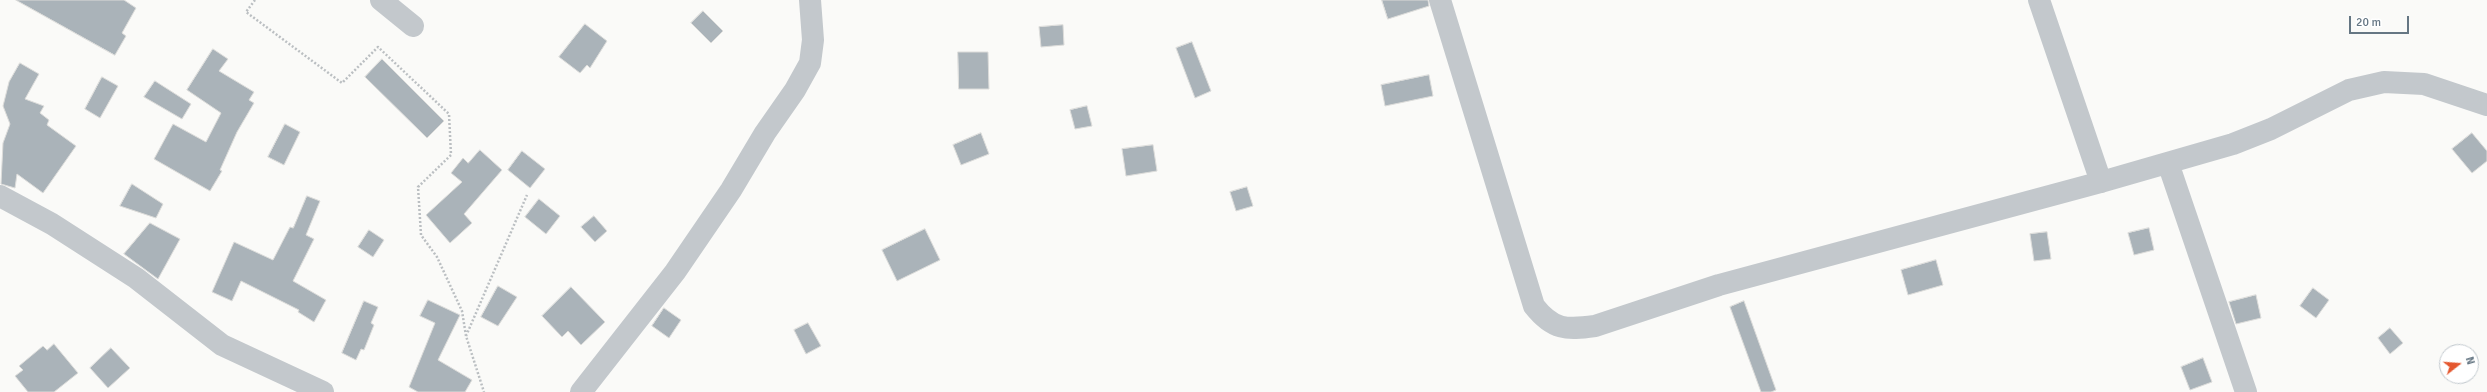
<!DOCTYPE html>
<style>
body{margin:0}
#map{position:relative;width:2487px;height:392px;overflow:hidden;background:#fafaf8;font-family:Signika,sans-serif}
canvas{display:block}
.north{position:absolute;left:2439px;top:344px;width:40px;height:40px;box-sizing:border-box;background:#fff;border:1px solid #c1c8cd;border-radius:50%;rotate:73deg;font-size:11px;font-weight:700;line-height:16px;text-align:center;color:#657683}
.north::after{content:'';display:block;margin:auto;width:14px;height:18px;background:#e4572e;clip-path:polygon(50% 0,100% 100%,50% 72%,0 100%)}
.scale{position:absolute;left:2349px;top:16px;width:60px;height:18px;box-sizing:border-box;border:2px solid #657683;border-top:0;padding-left:5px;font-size:12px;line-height:14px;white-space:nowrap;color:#657683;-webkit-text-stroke:3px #fff;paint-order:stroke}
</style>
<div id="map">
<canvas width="2487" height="392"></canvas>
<div class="north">N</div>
<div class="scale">20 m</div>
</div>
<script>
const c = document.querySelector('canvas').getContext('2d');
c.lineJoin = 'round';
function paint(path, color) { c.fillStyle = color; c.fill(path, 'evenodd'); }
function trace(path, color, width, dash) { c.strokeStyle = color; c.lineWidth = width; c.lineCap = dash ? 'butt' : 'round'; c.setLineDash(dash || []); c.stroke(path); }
const building = new Path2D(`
 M16,0H124L136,8L122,33L126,36L115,55Z
 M1382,0H1428L1429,6L1388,19Z
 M703,11L723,31L711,43L691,23Z
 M585,24L607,41L590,68L587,65L580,73L559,57Z
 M1063,25L1064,45L1041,47L1039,27Z
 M1192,42L1211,91L1195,98L1176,48Z
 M213,49L228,59L219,71L254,92L249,100L254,103L237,132L220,170L222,171L210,191L154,159L173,124L206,142L221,113L187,90Z
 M958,52H988L989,89H959Z
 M382,59L444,121L427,138L365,77Z
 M20,63L39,74L25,99L44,106L40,113L49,120L47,125L76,146L43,193L17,174L15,188L1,184L3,143L10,124L3,106L9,82Z
 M1429,75L1433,96L1385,106L1381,85Z
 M102,77L118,86L100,118L85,109Z
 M155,81L191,104L182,119L144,97Z
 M1087,106L1092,126L1075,129L1070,110Z
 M285,124L300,132L284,165L268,157Z
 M981,133L989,154L961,165L953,145Z
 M2472,133L2487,151V161L2472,173L2452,149Z
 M1153,145L1157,171L1126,176L1122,149Z
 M480,150L502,170L464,214L472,223L450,243L426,215L462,182L451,173L463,158L468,163Z
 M522,151L545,169L530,188L508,170Z
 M132,184L163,204L156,218L120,206Z
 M1247,187L1253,206L1236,211L1230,192Z
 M307,196L320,201L306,235L314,239L293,281L326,300L314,322L298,312L299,310L241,281L232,301L212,292L234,242L273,260L290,227L293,228Z
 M539,199L560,216L546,234L525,217Z
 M594,216L607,231L595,242L581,227Z
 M150,223L180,239L158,279L124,254Z
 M2149,228L2154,250L2134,255L2128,233Z
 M925,229L940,260L897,281L882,250Z
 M369,230L384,240L373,257L358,247Z
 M2047,232L2051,259L2034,261L2030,234Z
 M1936,260L1943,285L1908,295L1901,270Z
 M498,286L517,297L498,326L481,317Z
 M571,287L605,322L581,345L568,331L562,337L542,316Z
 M2313,288L2329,300L2316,318L2300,306Z
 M2256,295L2261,318L2236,324L2229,302Z
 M428,300L460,315L438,360L472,380L465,392H418L409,387L435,323L420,316Z
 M364,301L378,307L371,323L374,325L364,350L361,349L356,360L342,353Z
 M1744,301L1776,390L1771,392H1761L1730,307Z
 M664,308L681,320L669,338L652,326Z
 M808,323L821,346L806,354L794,330Z
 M2390,328L2403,343L2390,354L2378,338Z
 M54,344L78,373L54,392H28L15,376L23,370L19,366L43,346L47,350Z
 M111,348L130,368L108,388L90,368Z
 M2203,358L2212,382L2190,390L2181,367Z`);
const path = new Path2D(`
 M255,0L246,12L342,83L378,47L449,114L451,155L418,187L421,235L437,257L462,311L466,336L484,392
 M466,336L527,195`);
const street = new Path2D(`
 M381,0L413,26
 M1440,0L1534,306C1553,330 1566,330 1595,326L1719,285L2101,182L2233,144L2271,129L2349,90L2384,82L2424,84L2487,105
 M2039,0L2101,182
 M2168,163L2246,392
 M0,196L52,224L136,278L222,345L323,392
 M581,392L675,272L731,190L765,133L795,90L810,63L813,40L810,0`);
paint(building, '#aab3b9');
trace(building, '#dcdcda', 1);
trace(path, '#bbbfc2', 2.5, [2, 2]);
trace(street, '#c3c8cc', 22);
</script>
